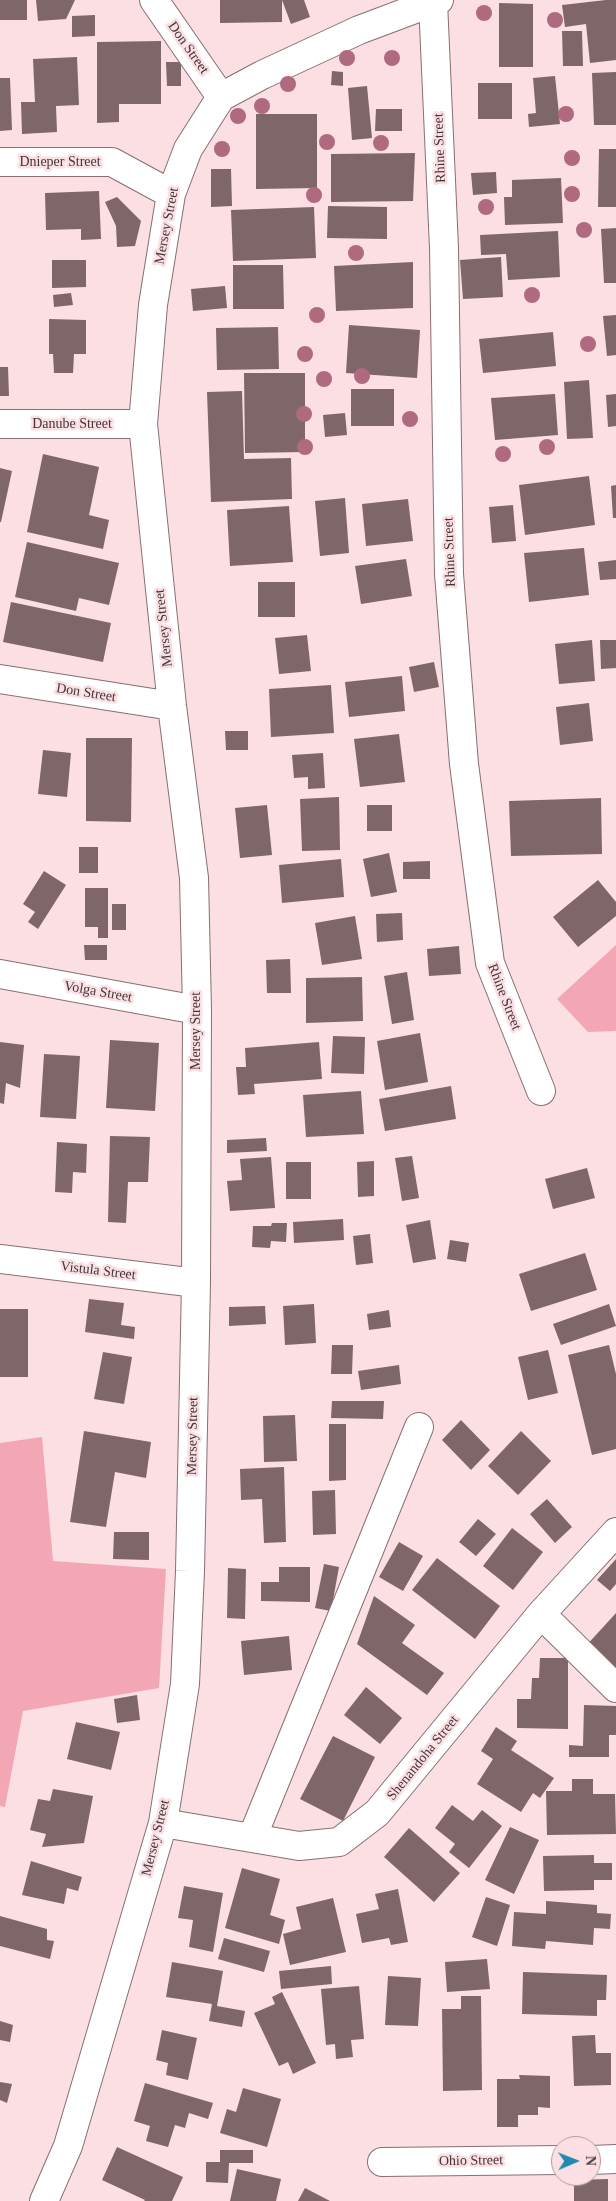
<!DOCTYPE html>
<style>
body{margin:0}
#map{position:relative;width:616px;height:2201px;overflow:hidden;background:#fbdfe3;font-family:"Times New Roman",serif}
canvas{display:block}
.north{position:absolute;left:551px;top:2136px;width:50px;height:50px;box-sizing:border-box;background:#fbdfe3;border:1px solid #b19c9f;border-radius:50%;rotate:89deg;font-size:14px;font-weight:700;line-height:20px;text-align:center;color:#423738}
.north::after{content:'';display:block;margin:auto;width:18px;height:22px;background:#228ab2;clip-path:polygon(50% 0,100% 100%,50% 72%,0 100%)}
</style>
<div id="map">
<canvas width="616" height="2201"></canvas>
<div class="north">N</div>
</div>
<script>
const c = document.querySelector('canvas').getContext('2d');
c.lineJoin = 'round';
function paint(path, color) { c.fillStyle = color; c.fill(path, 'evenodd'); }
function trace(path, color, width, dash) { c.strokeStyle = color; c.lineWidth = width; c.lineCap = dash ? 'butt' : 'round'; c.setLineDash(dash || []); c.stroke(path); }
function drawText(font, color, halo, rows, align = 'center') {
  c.font = font + ' "Times New Roman",serif'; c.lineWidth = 5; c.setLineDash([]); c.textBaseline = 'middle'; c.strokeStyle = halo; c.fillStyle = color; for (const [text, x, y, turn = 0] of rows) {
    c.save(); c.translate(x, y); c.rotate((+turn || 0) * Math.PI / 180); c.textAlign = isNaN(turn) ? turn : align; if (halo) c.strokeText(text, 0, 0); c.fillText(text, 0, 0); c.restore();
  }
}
const green = new Path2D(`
 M616,945V1031L588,1032L557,999Z
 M42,1437L53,1561L166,1569L159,1688L23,1711L5,1807L0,1806V1443Z`);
const building = new Path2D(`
 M0,0H27V20H0Z
 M36,0H75L66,19L38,21Z
 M220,0H282V22L220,23Z
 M282,0H304L310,17L291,24Z
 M606,0H616V60L590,63L586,24L565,27L562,5Z
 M499,3L533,4V67H499Z
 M95,15V36L72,37V16Z
 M562,31H582L583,66H563Z
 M161,41V104H119V122L97,123V42Z
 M77,57L79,105L56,106L57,132L22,134L21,102H35L33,59Z
 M166,62H181V86H167Z
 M332,71L343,72V86L331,85Z
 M616,72V125H594L592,73Z
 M555,76L560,124L529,127L528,114L536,113L533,78Z
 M0,78H10L12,130L0,131Z
 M478,83H512V119H478Z
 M367,86L372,138L352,140L348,88Z
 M376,109H402V131H375Z
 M256,114H317V188L256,189Z
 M599,149H616V207H598Z
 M415,153L413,201L331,202V154Z
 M211,169H231L232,206L211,207Z
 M496,172L497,193L473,195L471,173Z
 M561,178L563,223L505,225L504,197H512V180Z
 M99,191L101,239L81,240V229L46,230L45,193Z
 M117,197L141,221L135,246L117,247L116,226L105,202Z
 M328,206L387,207V239L327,238Z
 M314,207L316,258L233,261L231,210Z
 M616,228V283H604L601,229Z
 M558,231L560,277L508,280L506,254L481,255L480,235Z
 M501,257L503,297L463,299L460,260Z
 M52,260H86V287L52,288Z
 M413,262V308L336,311L334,266Z
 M233,265H283L284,309H233Z
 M225,286L227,308L193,311L191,289Z
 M71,293L73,305L54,307L53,295Z
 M616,315V355L607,356L603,316Z
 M49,319L86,320V354H74L73,373H54L53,354H49Z
 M349,325L420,330L417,378L346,373Z
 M278,327L279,369L217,370L216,328Z
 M553,332L556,366L483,373L479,339Z
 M0,367H8L9,396H0Z
 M244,373H305V452L245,453Z
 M589,380L593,438L567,439L564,382Z
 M351,389H394V426H351Z
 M242,391L244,459L291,458L292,499L211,502L207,392Z
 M555,394L558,435L495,440L491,398Z
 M616,394V426L608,427L606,395Z
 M345,413L347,435L325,437L323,415Z
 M43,454L99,467L89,515L109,520L103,549L27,532Z
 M0,468L12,471L1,522H0Z
 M589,476L595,525L525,535L519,485Z
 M616,485V518H613L611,486Z
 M345,498L349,553L320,556L315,501Z
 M408,499L413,541L366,546L362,504Z
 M513,505L516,541L492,543L489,507Z
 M289,506L293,562L230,566L227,510Z
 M27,542L119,563L109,605L79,598L76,611L15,597Z
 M584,548L589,595L529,602L524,553Z
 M406,559L412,596L361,604L355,566Z
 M616,560V579L600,580L598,562Z
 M258,582H295V617H258Z
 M11,602L111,623L103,662L3,642Z
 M307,635L311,671L279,674L275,638Z
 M592,640L595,681L559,684L555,644Z
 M600,640H616V668L601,669Z
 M434,662L439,687L414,692L409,667Z
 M402,676L405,711L349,717L345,682Z
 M331,685L334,733L271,737L269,689Z
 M589,703L593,741L560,745L556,707Z
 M225,731H248V750H226Z
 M399,734L405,782L360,787L354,739Z
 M86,738H132L131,822L86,821Z
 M43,750L71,753L67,797L38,794Z
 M323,753L325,788L308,789V777L294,778L292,755Z
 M339,797L340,850L302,851L300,799Z
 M601,798L602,854L511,856L509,801Z
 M267,805L272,855L240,858L235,808Z
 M367,805H392V831H367Z
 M79,847H98V873H79Z
 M389,853L397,892L371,897L363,859Z
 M341,859L344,897L282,903L279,865Z
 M430,861V879H403V862Z
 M44,871L66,885L38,929L28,922L35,912L23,904Z
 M598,880L616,902V916L578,947L553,917Z
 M85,888H108V938H98V927H85Z
 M112,904H126V930H112Z
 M402,913L403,940L377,942L376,914Z
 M355,916L362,959L322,965L315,923Z
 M84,945H107V960H85Z
 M459,946L461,974L429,976L427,949Z
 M290,959L291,993H267L266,960Z
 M407,972L414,1020L392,1024L384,976Z
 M362,977L363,1021L306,1023V978Z
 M420,1033L428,1082L385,1090L377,1041Z
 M333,1036L365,1037L364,1074L331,1073Z
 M110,1040L159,1043L155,1111L106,1108Z
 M0,1042L24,1045L20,1088L6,1083L4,1104L0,1103Z
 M319,1042L322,1079L254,1084L255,1094L238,1095L236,1067H246L245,1048Z
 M44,1054L80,1056L76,1119L40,1117Z
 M451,1086L456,1119L385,1131L379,1099Z
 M361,1091L364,1134L306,1137L303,1095Z
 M110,1136L150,1137L148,1182H128L126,1223L108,1222Z
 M266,1138L267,1151L227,1153V1140Z
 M57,1142L87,1144L86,1173L73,1172L72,1193L55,1192Z
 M412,1156L419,1198L402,1201L395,1158Z
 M271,1157L275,1208L230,1211L227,1181L242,1180L240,1159Z
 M374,1161V1196L358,1197L357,1162Z
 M286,1162H311V1199H286Z
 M587,1168L595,1198L553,1209L545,1179Z
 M343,1219L344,1240L294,1243L293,1222Z
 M430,1220L436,1259L413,1263L406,1225Z
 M272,1223H287L286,1242L271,1241L270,1248L252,1247L253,1226H271Z
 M370,1234L373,1263L356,1265L353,1236Z
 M450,1240L469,1243L466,1262L447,1259Z
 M585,1253L597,1290L531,1311L519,1274Z
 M89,1299L124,1303L121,1325L135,1327L134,1339L85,1332Z
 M314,1304L316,1343L285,1345L283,1306Z
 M609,1304L616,1326L561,1345L553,1324Z
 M265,1306L266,1324L229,1326V1307Z
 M0,1309H28V1377H0Z
 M389,1310L391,1327L369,1330L367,1314Z
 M332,1345H353L352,1374H331Z
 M609,1345L616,1374V1449L592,1455L568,1355Z
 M548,1350L558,1393L528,1400L518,1357Z
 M103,1352L132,1357L124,1404L94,1399Z
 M399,1365L401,1384L361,1390L358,1371Z
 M332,1401H384L383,1419L331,1418Z
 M295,1415L297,1461L264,1462L263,1416Z
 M461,1420L490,1450L471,1470L442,1440Z
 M329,1424H346V1480L329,1481Z
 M84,1431L151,1442L146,1478L115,1472L106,1527L70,1522Z
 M521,1431L551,1461L518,1495L488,1466Z
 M284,1467L286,1542L264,1543L262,1499L241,1500L240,1469Z
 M335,1490L336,1534L313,1535L312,1491Z
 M547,1499L572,1527L555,1543L530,1514Z
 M478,1519L496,1534L476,1556L459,1542Z
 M512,1528L543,1552L513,1590L483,1566Z
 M114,1532H149V1560L113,1559Z
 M399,1542L423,1556L403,1591L379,1577Z
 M437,1558L500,1606L475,1639L412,1590Z
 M616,1559V1584L610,1591L597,1580Z
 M324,1564L339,1567L331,1611L315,1608Z
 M279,1567H310V1602L261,1601V1582H279Z
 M228,1568L246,1569L245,1619L227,1618Z
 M374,1596L415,1625L402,1643L444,1673L427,1695L357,1644Z
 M616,1613V1678L584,1648Z
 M289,1636L292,1670L244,1675L241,1641Z
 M540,1658H568V1729L517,1728V1699H531L532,1678H539Z
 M366,1687L402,1718L380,1744L344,1715Z
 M137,1695L140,1720L117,1723L114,1699Z
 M584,1705L616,1706V1735H609V1757H569V1745L583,1746Z
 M76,1722L120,1732L111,1770L67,1759Z
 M496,1727L517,1741L511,1750L554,1778L540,1798L533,1793L521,1812L477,1784L493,1759L481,1751Z
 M333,1736L375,1757L343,1821L300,1799Z
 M572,1779H593V1794H615L616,1834L547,1835L546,1791H572Z
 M53,1789L93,1796L84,1843L42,1847L46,1834L30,1830L38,1799L50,1801Z
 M452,1805L473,1821L482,1810L502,1826L469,1868L449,1852L455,1844L435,1828Z
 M510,1827L539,1840L514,1894L485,1880Z
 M409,1828L460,1873L434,1902L384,1857Z
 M594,1855V1863H612V1880H594V1890L544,1891L543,1856Z
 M31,1861L82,1877L78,1891L67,1888L64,1904L22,1895Z
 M242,1868L280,1879L270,1915L285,1920L279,1944L225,1928Z
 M184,1886L223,1893L213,1952L189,1947L193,1920L178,1918Z
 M398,1889L408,1942L391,1945L389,1938L362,1943L356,1914L379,1909L375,1894Z
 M486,1897L510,1905L497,1946L472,1937Z
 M333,1898L346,1952L290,1965L283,1934L301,1929L296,1907Z
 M546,1901L597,1905V1913L611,1914L610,1929L594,1928L593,1945L546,1941L545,1949L512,1946L514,1912L546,1914Z
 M0,1916L47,1929V1940L54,1941L50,1959L0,1946Z
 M224,1938L270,1951L264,1972L218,1959Z
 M487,1959L490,1989L447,1992L445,1962Z
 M172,1962L223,1971L217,2006L245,2011L242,2027L209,2021L212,2004L166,1997Z
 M331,1966L332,1984L281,1989L279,1971Z
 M523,1972L607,1975L606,2000H597V2016L522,2014Z
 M388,1976L421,1978L418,2026L385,2025Z
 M359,1986L364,2039L351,2040L353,2057L336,2059L335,2044L326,2045L321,1989Z
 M282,1992L316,2063L293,2074L288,2062L279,2066L254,2013L275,2004L272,1997Z
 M461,1996H481L482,2090L443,2091L442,2009H461Z
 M0,2021L13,2025L10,2042L0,2040Z
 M162,2030L197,2038L188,2080L166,2075L168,2063L156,2060Z
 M595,2035L596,2053H611V2085L574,2086L572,2036Z
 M519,2075L550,2076V2108L538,2107V2115H518V2127H497V2079H520Z
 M0,2082L12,2084L7,2103L0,2100Z
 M145,2083L213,2103L208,2119L189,2113L185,2128L175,2125L168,2147L146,2141L150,2126L134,2121Z
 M243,2088L281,2099L267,2147L220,2133L227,2109L236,2112Z
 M117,2147L183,2177L172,2201H144L145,2200L102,2180Z
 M220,2150H253V2163H229L228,2183L206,2182V2162H220Z
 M237,2169L281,2179L276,2201H230Z
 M608,2179V2201H574V2180Z
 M305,2188L330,2201H298Z`);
const minor = new Path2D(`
 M154,0L221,97
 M433,2L444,248L449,574L464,764L490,963L541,1091
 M0,162H112L171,194
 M0,424H143
 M0,679L172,706
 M0,974L197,1010
 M0,1259L196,1283
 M541,1614L616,1688
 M163,1823L299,1846L339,1842L377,1813L541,1614L616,1532
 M252,1838L419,1427
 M591,2160L616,2159
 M382,2162L561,2160
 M44,2201L68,2146L163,1823L185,1684L190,1571L196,1283L197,1010L194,878L172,706L143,424L153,305L171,194L188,149L221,97L262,75L359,30L439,0`);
const trees = [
 [484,13],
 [555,20],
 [347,58],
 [392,58],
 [288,84],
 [262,106],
 [566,114],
 [238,116],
 [327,142],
 [381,143],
 [222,149],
 [572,158],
 [572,194],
 [314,195],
 [486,207],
 [584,230],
 [356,253],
 [532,295],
 [317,315],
 [588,344],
 [305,354],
 [362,376],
 [324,379],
 [304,414],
 [410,419],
 [305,447],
 [547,447],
 [503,454]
];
const streetNames = [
 ["Don Street",188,48,55],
 ["Rhine Street",440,148,-92],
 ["Dnieper Street",60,162],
 ["Mersey Street",167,226,-79],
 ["Danube Street",72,424],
 ["Rhine Street",450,552,-92],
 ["Mersey Street",164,628,-96],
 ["Don Street",86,693,9],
 ["Volga Street",98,992,10],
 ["Rhine Street",504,997,69],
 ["Mersey Street",196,1031,-90],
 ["Vistula Street",98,1271,7],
 ["Mersey Street",193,1436,-89],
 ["Shenandoha Street",423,1758,-51],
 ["Mersey Street",156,1838,-76],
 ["Ohio Street",471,2161,-1]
];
paint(green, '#f3a6b3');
paint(building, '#7e6669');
trace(minor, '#876f72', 30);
trace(minor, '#fff', 28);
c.fillStyle = '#b06a7f';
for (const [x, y] of trees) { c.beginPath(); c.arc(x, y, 8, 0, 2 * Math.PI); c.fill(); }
drawText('14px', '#423738', '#fbdfe3', streetNames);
</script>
